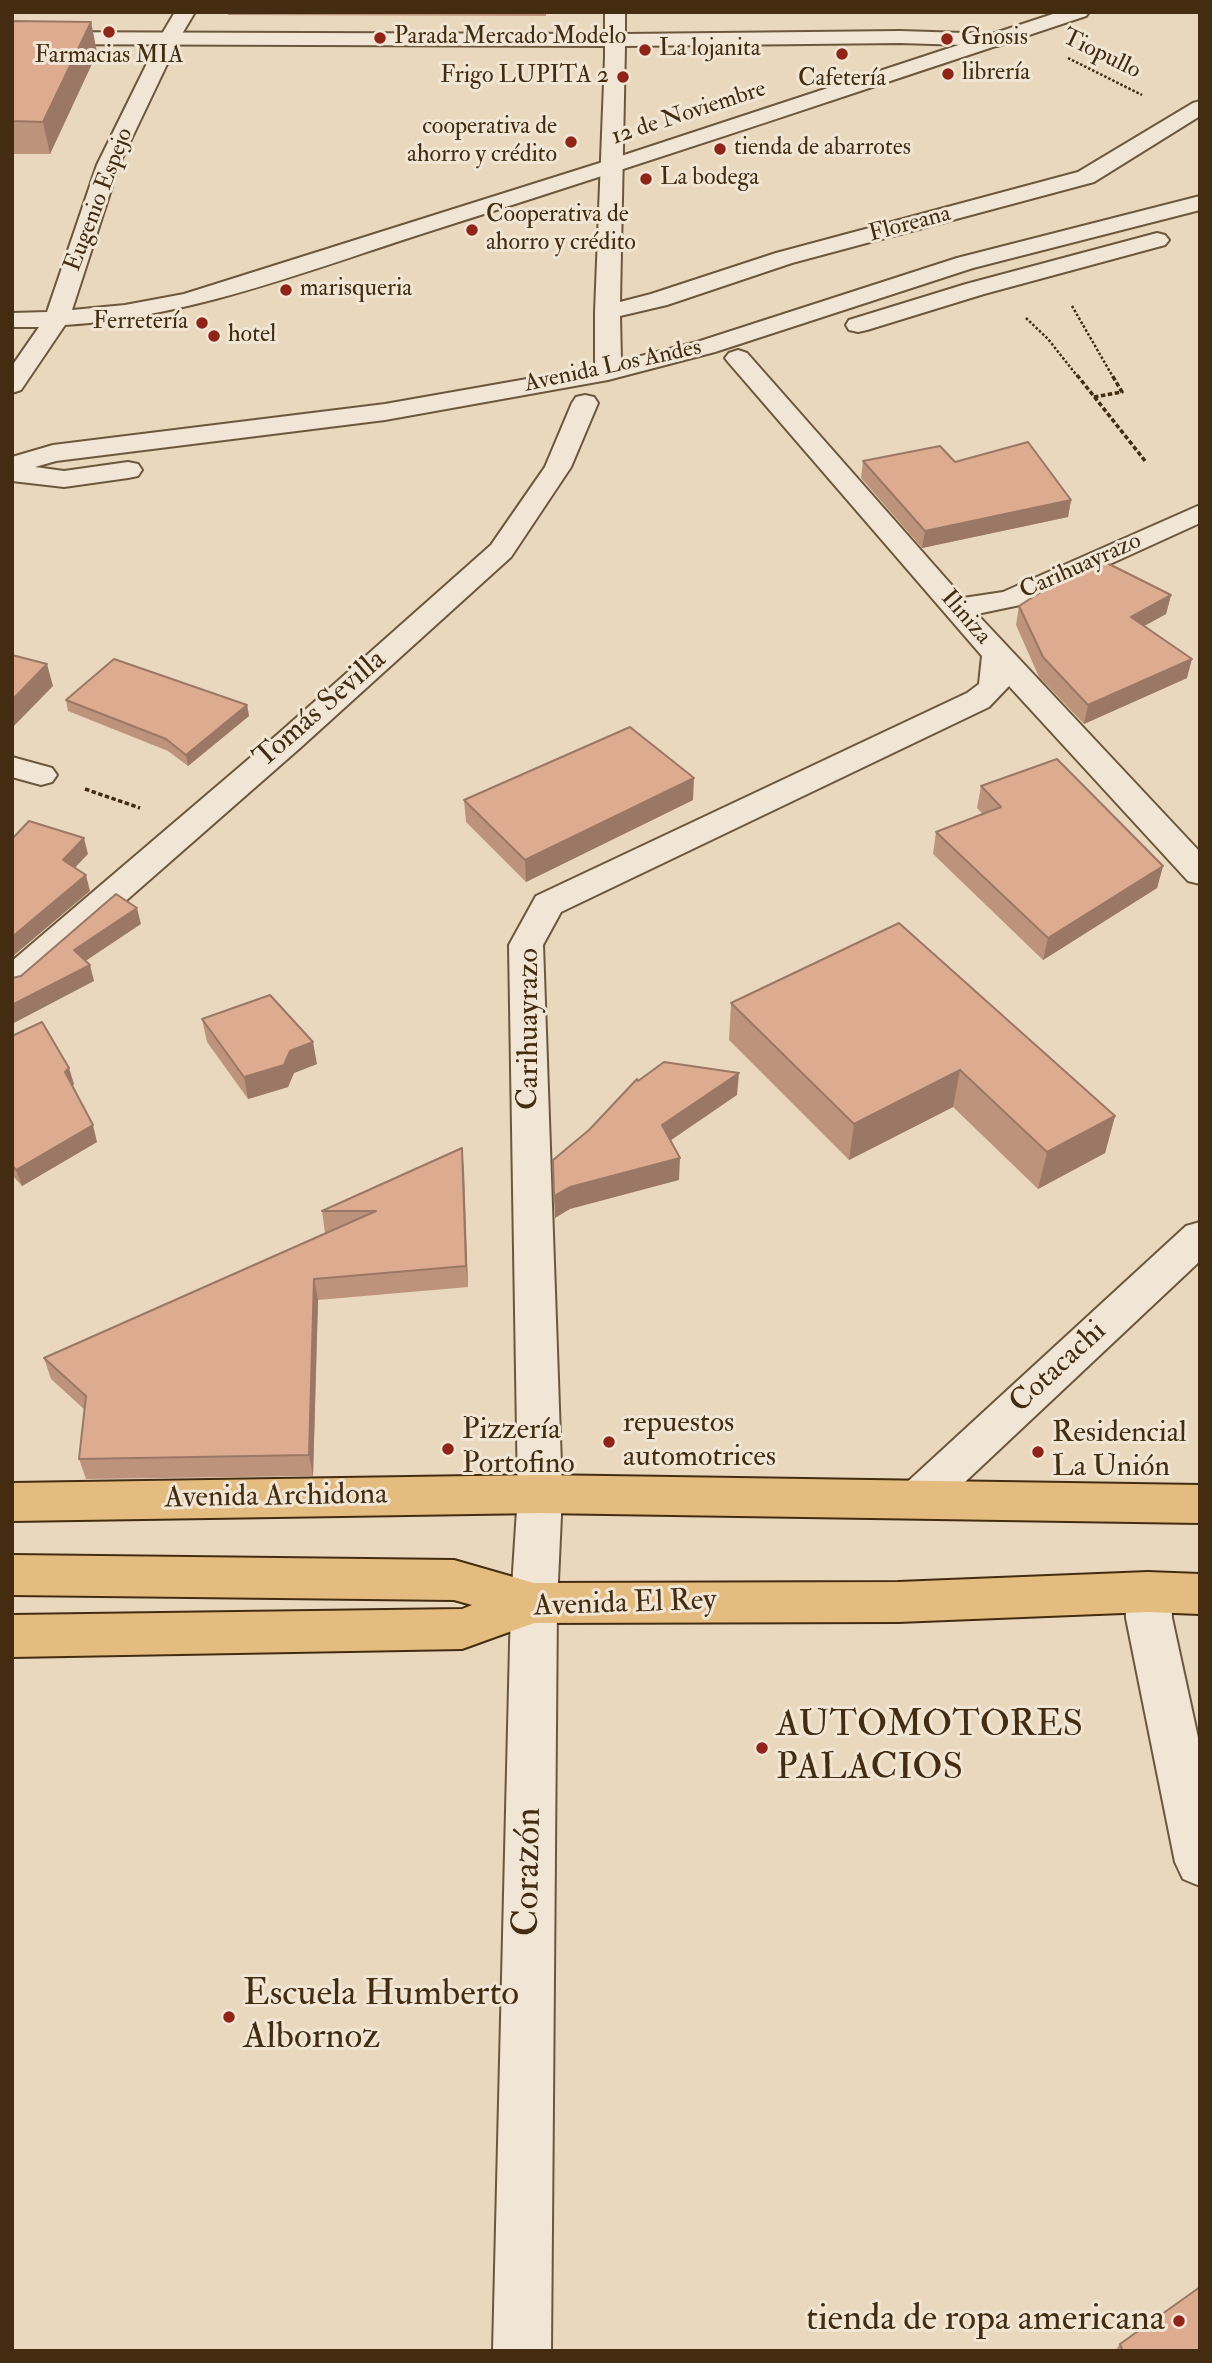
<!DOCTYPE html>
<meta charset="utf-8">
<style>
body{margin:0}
#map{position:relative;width:1212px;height:2363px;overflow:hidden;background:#e9d8be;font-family:"IM FELL Double Pica",serif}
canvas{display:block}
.frame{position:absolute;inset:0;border:14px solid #432c10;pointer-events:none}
</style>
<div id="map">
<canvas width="1212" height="2363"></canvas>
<div class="frame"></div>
</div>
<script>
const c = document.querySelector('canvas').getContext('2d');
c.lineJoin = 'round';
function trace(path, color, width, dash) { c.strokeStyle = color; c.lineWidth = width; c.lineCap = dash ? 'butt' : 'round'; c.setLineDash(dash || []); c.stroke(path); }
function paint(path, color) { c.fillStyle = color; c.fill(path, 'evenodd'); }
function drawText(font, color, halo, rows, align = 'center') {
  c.font = font + ' "IM FELL Double Pica",serif'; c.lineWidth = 6; c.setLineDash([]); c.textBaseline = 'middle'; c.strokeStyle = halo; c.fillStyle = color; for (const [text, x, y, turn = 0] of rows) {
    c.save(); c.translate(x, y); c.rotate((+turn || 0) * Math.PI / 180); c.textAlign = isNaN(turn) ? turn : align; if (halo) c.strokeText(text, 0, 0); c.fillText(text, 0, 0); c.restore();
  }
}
const pathFar1 = new Path2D(`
 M1068,58L1142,95
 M1072,306L1113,377
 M1026,318L1048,339L1078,377`);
const path = new Path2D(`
 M1077,375L1146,462
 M1094,397L1122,392L1112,375
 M85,789L140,808`);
const minor = new Path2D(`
 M605,12H625V34L900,31L997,34L1004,36L1007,40L1004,44L997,46L900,43L625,46L620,302L651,294L776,253L1078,172L1193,103L1200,101V116L1094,182L792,263L667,305L620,316L621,361L697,342L957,258L1200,196V210L973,268L715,352L608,380L385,420L56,461L35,467L64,471L128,462L138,464L142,470L138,476L128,478L64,487L12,481V457L53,445L385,404L595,367V312L605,57V46L12,44V32L605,34Z
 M1157,233L1165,235L1169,240L1165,245L984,294L867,330L858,332L849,330L846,325L849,320L966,284Z
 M738,350L747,353L963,598L1003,592L1200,505V523L1020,605L977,614L1200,852V884L1188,881L1009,686L989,707L561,912L543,945L562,1494L557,1603L551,2351H493L511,1603L518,1494L509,945L536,896L967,693L979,684L982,656L729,363L725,358L729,353Z
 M585,395L594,397L598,403L571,467L511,557L300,748L24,990L12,993V961L278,734L491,545L545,467L572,403L576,397Z
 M12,757L52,768L57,775L52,782L41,785L12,777Z
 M1200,1222V1261L933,1512L918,1518L903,1512L896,1499L903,1486L1186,1226Z
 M1148,1572L1164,1578L1171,1592L1172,1618L1200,1747V1886L1183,1879L1175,1862L1126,1618L1125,1592L1132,1578Z`);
const tertiary = new Path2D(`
 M175,12H195L179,39L119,165L72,310L125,305L184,294L606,161L1059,12H1089L1086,16C872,87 658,159 443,227C319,266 195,317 65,325L21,390L12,393V366L39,327H12V313L47,312L97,165L159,39Z`);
const primary = new Path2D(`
 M540,1475L1200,1485V1523L540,1513L12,1521V1483Z
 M12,1555L454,1560L534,1583L898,1582L1148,1572L1200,1574V1614L1148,1612L898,1622L534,1623L462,1649L12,1657V1615L462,1609L472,1605L454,1600L12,1595Z`);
const wall = new Path2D(`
 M228,12H546V16L228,15Z
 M12,21L91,22L97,53L50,154H12Z
 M863,461L955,462L1071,500L1068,517L922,548L861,478Z
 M1171,595L1166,614L1144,626L1187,678L1084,724L1039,677L1016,625L1019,606Z
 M66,700L247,705L249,716L188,766L168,751L68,711Z
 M981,786L1163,866L1157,888L1043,960L933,854L936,832L983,814L977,808Z
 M464,800H693L526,882L466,822Z
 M731,1003L1115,1116L1105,1153L1038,1189L953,1107L849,1160L729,1040Z
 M202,1019L317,1064L294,1073L288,1087L248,1099L207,1042Z
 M12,1036L74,1084L72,1086L97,1142L22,1186L12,1175Z
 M462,1148L468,1287L318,1300L313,1476L86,1479L79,1459L85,1410L51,1379L44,1358L325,1233L322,1211Z
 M1120,2344L1200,2351H1115Z`);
const shadedWall = new Path2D(`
 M91,22L97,53L50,154L43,122Z
 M1071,500L1068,517L922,548L925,531Z
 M1171,595L1166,614L1126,636L1131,617Z
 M1192,659L1187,678L1084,724L1088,705Z
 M47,664L53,686L12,728V700Z
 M247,705L249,716L188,766L186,755Z
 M694,778L693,800L526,882L525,860Z
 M84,838L88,854L67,876L63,860Z
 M1163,866L1157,888L1043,960L1048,938Z
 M86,875L90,891L12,957V937Z
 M137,908L141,924L78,966L74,950Z
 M90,965L94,981L12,1024V1005Z
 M313,1042L317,1064L294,1073L288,1087L248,1099L244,1077L290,1051Z
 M69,1068L74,1084L69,1089L65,1072Z
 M960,1070L953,1107L849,1160L854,1124Z
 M739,1073L737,1095L661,1147L662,1125Z
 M1115,1116L1105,1153L1038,1189L1047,1152Z
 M93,1125L97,1142L22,1186L16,1170Z
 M462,1148L464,1170L468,1287L466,1266Z
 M680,1158L679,1180L570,1209L555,1218L554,1196L570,1187Z
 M314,1279L318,1300L313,1476L309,1455Z`);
const building = new Path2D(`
 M12,21L91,22L43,122L12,121Z
 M1028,442L1071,500L925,531L863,461L940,446L955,462Z
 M1095,557L1171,595L1131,617L1192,659L1088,705L1043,657L1019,606Z
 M12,655L47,664L12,700Z
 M114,659L247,705L186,755L166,739L66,700Z
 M630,727L694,778L525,860L464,800Z
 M1057,759L1163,866L1048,938L936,832L1001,807L981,786Z
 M29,821L84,838L63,860L86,875L12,937V839Z
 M116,894L137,908L74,950L90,965L12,1005V978L21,976Z
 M899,923L1115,1116L1047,1152L960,1070L854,1124L731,1003Z
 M270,995L313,1042L290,1051L284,1065L244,1077L202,1019Z
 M42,1022L69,1068L65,1072L93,1125L16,1170L12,1165V1036Z
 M664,1062L739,1073L662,1125L680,1158L570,1187L554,1196L553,1160L589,1130L637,1079L638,1081Z
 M462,1148L466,1266L314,1279L309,1455L79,1459L86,1396L44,1358L376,1211H322Z
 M1200,2287V2351H1123L1120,2344Z`);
const markers = [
 [109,32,7,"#8f2418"],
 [380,38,7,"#8f2418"],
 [947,39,7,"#8f2418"],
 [645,50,7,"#8f2418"],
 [842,54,7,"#8f2418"],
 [948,74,7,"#8f2418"],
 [623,77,7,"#8f2418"],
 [571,142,7,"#8f2418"],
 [720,149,7,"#8f2418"],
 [646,179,7,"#8f2418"],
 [472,230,7,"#8f2418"],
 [286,290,7,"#8f2418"],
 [202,323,7,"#8f2418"],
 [214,336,7,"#8f2418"],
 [609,1442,7,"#8f2418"],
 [448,1449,7,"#8f2418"],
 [1038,1452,7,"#8f2418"],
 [762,1748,7,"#8f2418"],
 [229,2017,7,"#8f2418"],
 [1179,2321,7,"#8f2418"]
];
const farPoinames = [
 ["Parada Mercado Modelo",394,38],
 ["Gnosis",961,39],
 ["La lojanita",659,50],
 ["Farmacias MIA",109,57,"center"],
 ["librería",962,74],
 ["Frigo LUPITA 2",609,77,"right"],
 ["Cafetería",842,80,"center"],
 ["cooperativa de",557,128,"right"],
 ["ahorro y crédito",557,156,"right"],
 ["tienda de abarrotes",734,149],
 ["La bodega",660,179],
 ["Cooperativa de",486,216],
 ["ahorro y crédito",486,244],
 ["marisqueria",300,290],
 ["Ferretería",188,323,"right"],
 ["hotel",228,336]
];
const farStreetnames = [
 ["Tiopullo",1101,55,26],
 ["12 de Noviembre",689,114,-18],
 ["Eugenio Espejo",100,200,-69],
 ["Floreana",910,225,-15],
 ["Avenida Los Andes",613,367,-12],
 ["Carihuayrazo",1081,567,-24],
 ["Iliniza",965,618,49]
];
const streetNames = [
 ["Tomás Sevilla",321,710,-41],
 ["Carihuayrazo",531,1029,-90],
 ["Cotacachi",1059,1368,-43],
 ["Avenida Archidona",276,1498,-1],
 ["Avenida El Rey",625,1605,-2]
];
const poiNames = [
 ["repuestos",623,1425],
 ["automotrices",623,1459],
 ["Pizzería",462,1432],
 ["Portofino",462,1466],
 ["Residencial",1052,1435],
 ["La Unión",1052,1469]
];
const nearPoinames = [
 ["AUTOMOTORES",776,1727],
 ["PALACIOS",776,1770],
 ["Escuela Humberto",243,1996],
 ["Albornoz",243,2039],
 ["tienda de ropa americana",1165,2321,"right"]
];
const nearStreetnames = [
 ["Corazón",530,1872,-89]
];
trace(minor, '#6c573c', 4);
trace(tertiary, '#6c573c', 4);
trace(primary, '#432c10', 4);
trace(pathFar1, '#432c10', 2.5, [2.5, 2]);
trace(path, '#432c10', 3.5, [4.5, 2.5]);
paint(minor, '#f1e6d5');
paint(tertiary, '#f1e6d5');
paint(primary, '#e4bc7f');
paint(wall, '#be937c');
paint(shadedWall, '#9b7865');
paint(building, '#ddab90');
trace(building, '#9b7865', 2);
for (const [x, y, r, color] of markers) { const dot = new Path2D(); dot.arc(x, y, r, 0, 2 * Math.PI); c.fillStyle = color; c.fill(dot); trace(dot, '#f1e6d5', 2.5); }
drawText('24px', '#432c10', '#f1e6d5', farPoinames, 'left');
drawText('24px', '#432c10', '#f1e6d5', farStreetnames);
drawText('30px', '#432c10', '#f1e6d5', streetNames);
drawText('30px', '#432c10', '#f1e6d5', poiNames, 'left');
drawText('37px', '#432c10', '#f1e6d5', nearPoinames, 'left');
drawText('37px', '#432c10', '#f1e6d5', nearStreetnames);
</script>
